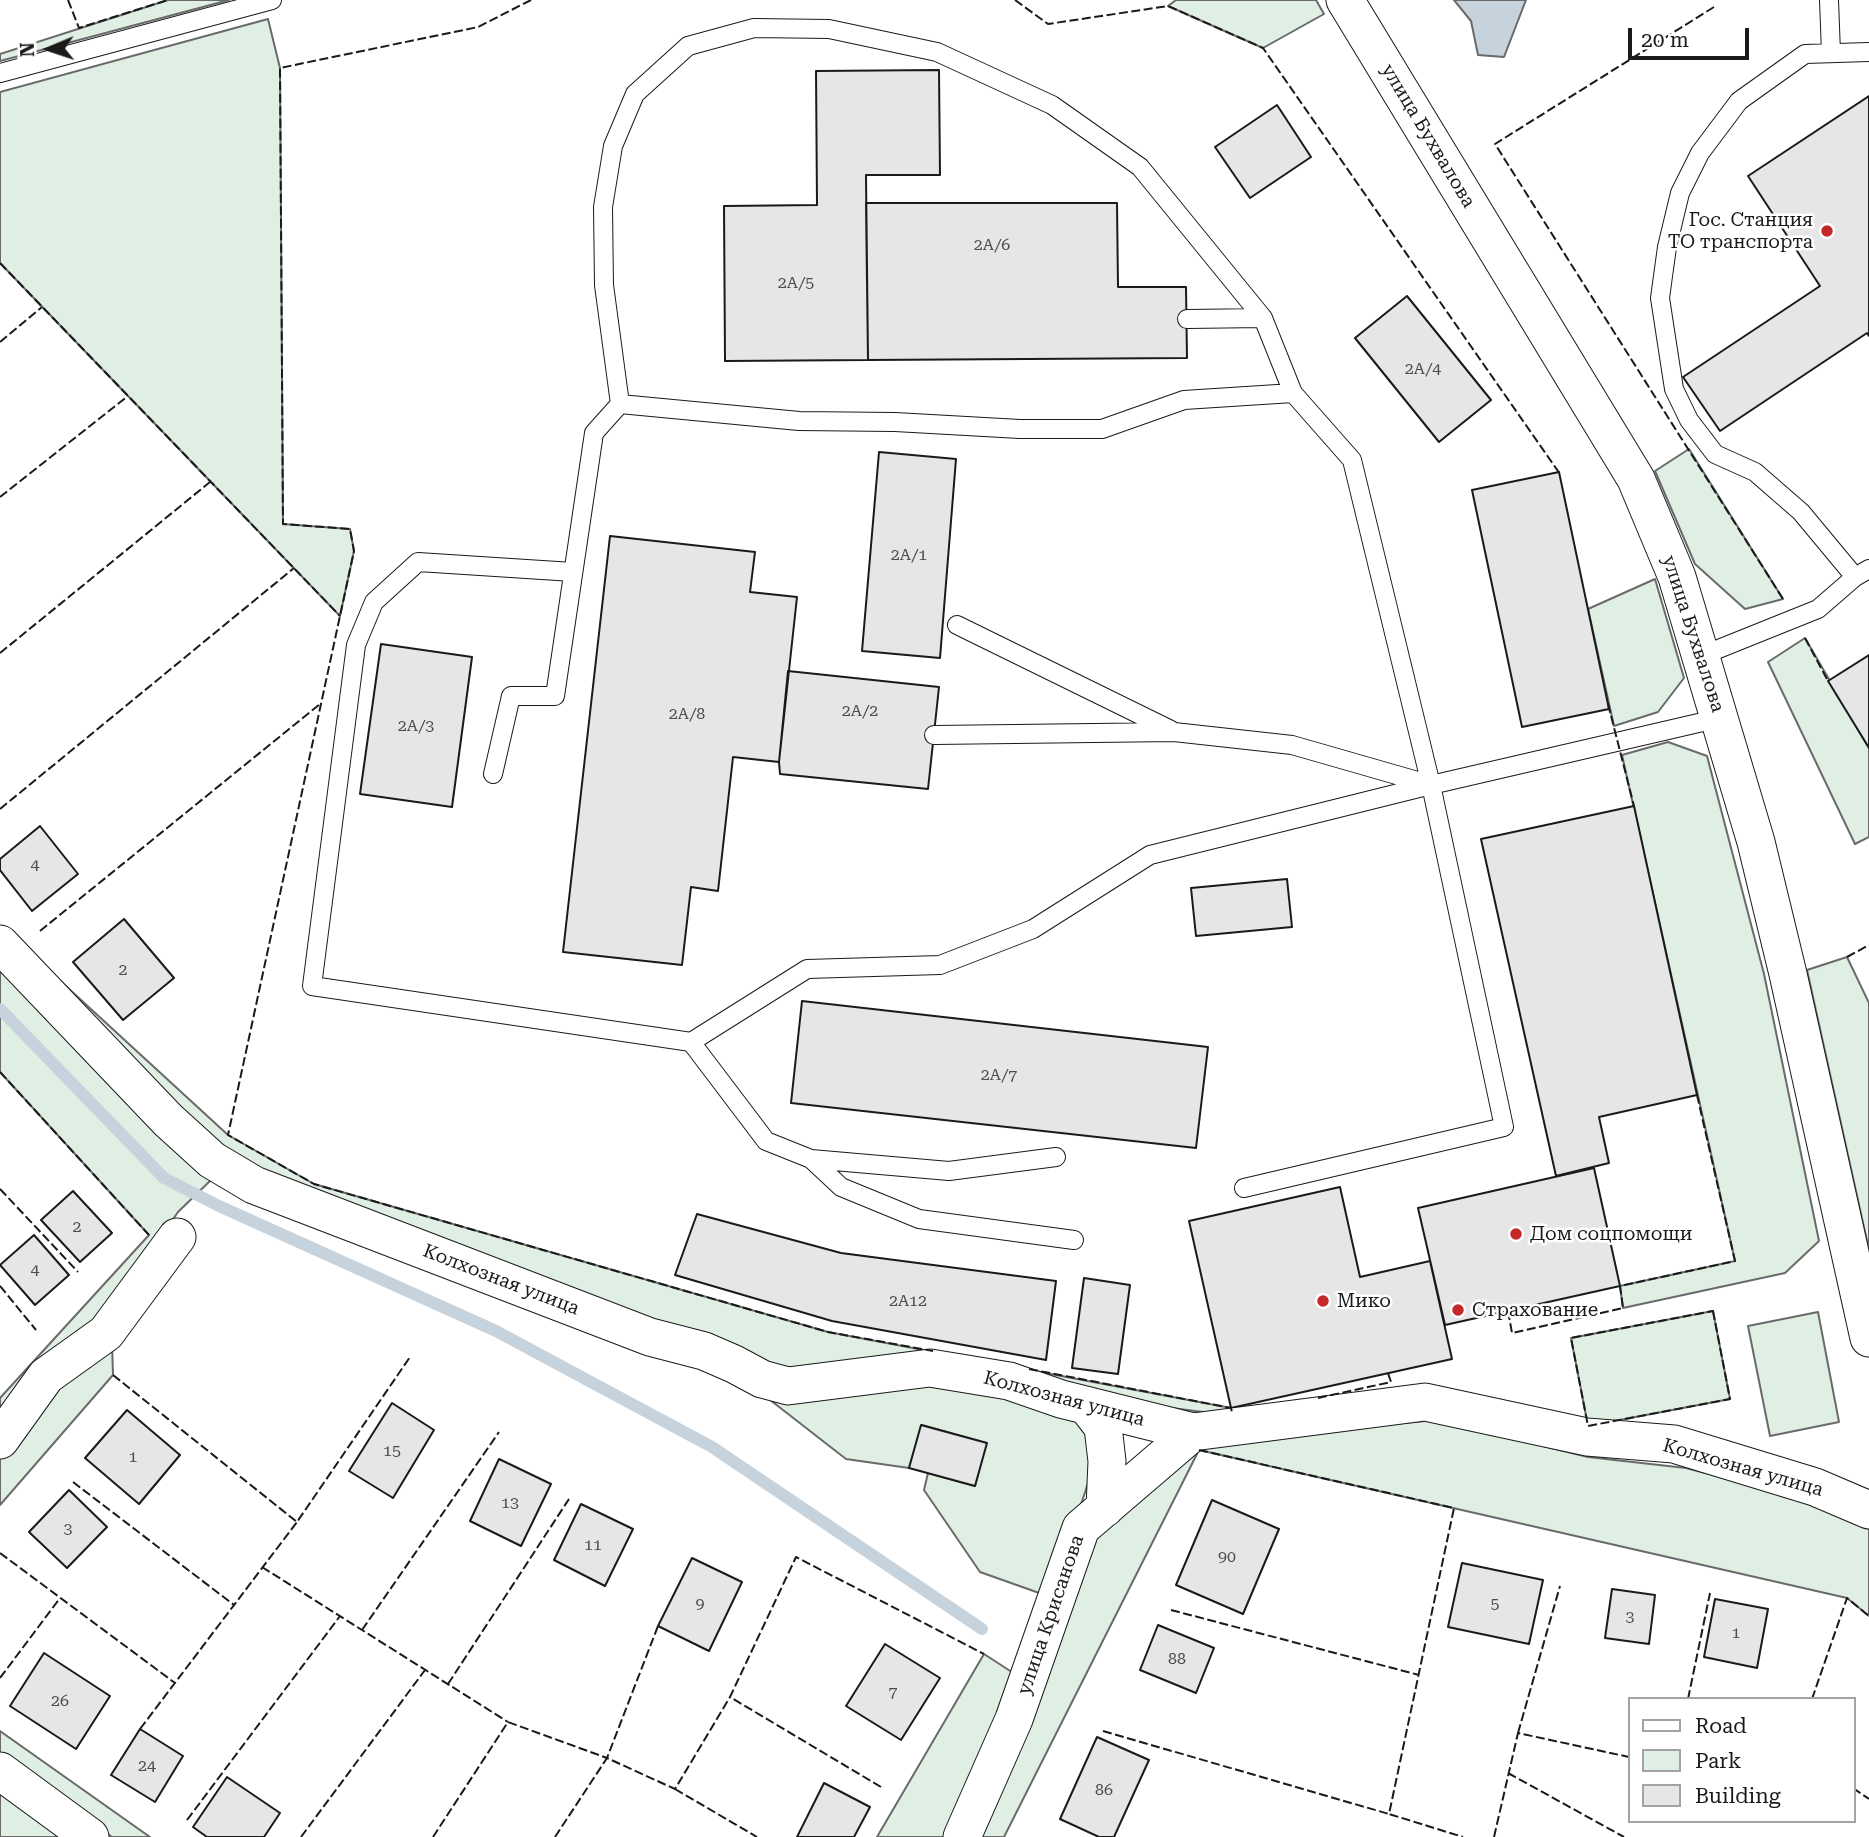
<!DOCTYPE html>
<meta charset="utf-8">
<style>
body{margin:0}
#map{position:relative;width:1869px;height:1837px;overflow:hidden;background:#fff;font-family:"Roboto Serif",serif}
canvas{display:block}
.legend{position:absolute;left:1628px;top:1697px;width:228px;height:126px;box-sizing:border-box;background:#fff;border:2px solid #a3a3a3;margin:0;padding:9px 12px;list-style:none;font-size:21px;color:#1a1a1a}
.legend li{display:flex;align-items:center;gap:14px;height:35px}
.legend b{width:35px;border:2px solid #a3a3a3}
.north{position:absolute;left:14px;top:14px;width:70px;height:70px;-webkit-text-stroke:5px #fff;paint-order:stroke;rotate:268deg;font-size:19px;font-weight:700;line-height:28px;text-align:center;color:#1a1a1a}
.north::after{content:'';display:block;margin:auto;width:24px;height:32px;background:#1a1a1a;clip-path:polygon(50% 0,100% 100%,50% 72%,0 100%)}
.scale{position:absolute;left:1628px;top:28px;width:121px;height:32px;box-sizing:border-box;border:4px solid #1a1a1a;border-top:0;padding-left:9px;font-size:21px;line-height:24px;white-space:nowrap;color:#1a1a1a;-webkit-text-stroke:5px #fff;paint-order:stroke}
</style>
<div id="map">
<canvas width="1869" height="1837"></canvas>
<ul class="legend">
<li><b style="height:9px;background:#fff"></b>Road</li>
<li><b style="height:19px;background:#e0efe3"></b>Park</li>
<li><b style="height:19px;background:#e6e6e6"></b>Building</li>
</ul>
<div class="north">N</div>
<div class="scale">20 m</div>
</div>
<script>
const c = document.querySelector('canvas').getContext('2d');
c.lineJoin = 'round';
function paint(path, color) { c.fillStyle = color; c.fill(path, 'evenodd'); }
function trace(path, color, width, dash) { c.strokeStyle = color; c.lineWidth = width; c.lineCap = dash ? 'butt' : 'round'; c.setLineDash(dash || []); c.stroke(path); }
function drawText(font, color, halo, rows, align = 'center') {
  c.font = font + ' "Roboto Serif",serif'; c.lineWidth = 5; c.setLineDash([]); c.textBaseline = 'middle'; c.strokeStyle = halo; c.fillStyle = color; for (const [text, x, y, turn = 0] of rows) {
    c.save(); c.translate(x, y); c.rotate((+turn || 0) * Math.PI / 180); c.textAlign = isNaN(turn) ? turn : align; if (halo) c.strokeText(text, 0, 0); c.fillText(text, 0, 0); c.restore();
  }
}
const green = new Path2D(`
 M168,0H229L0,61V54Z
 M1176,0H1316L1324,14L1263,48L1168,6Z
 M268,19L280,68L283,524L350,529L354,551L340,616L0,263V92Z
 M1689,449L1783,599L1745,609L1695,564L1655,471Z
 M1655,579L1684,678L1658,712L1614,726L1588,609Z
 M1805,638L1869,748V837L1855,844L1768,662Z
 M1668,742L1707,756L1764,974L1819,1241L1785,1273L1623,1308L1620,1286L1735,1261L1622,755Z
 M19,943L228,1135L314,1184L828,1332L1231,1408L1233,1416L1073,1395L791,1377L255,1176L215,1149Z
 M1847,957L1869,1003V1250L1807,970Z
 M0,964L212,1179L178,1212L99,1325L0,1428V1398L149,1235L0,1072Z
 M1713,1311L1730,1399L1588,1426L1571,1338Z
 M1818,1312L1839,1422L1770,1436L1748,1326Z
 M112,1343L113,1375L0,1505V1457L52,1384Z
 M928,1376L1081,1416C1085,1424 1092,1432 1093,1440C1099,1480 1058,1556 1042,1594L980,1572L924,1490L928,1473L975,1486L986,1443L922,1425L909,1468L846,1459L756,1389Z
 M1437,1420L1588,1457L1686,1468L1814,1501L1869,1529V1616L1847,1598L1199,1450L1004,1837H973L1088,1537L1198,1441Z
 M984,1654L1018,1676L949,1837H877Z
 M0,1731L150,1837H112L0,1756Z
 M0,1788L67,1837H0Z`);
const water = new Path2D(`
 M1454,0H1526L1504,57L1478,55L1471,21Z`);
const stream = new Path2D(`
 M0,1009L164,1178L219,1206L496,1331L712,1447L982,1629`);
const building = new Path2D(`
 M939,70L940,175H866L868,360L725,361L724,206L817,205L816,71Z
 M1869,96V336L1867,333L1720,431L1683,377L1820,286L1748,176Z
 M1277,105L1311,157L1250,198L1215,147Z
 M866,203H1117L1118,287H1186L1187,358L868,360Z
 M1407,296L1491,400L1439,442L1355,338Z
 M879,452L956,459L940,658L862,651Z
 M1559,472L1609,709L1522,727L1472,490Z
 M610,536L755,552L750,592L797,597L779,762L733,757L718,891L691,887L682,965L563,952Z
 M381,644L472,657L452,807L360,794Z
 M1869,655V748L1828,681Z
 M788,671L939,687L928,789L780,774L779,762Z
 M1634,806L1697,1095L1599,1117L1609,1163L1556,1176L1481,839Z
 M40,826L78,874L32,911L0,870V859Z
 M1287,879L1292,927L1196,936L1191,888Z
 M124,919L174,978L123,1020L73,962Z
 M802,1001L1208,1047L1196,1148L791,1103Z
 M1594,1168L1620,1286L1445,1325L1418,1208Z
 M1340,1187L1360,1277L1430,1261L1452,1359L1231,1408L1189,1221Z
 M73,1191L112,1233L80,1262L41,1220Z
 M697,1214L841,1253L1056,1281L1046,1360L832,1321L675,1275Z
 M34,1235L69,1275L35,1305L0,1265Z
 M1084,1278L1130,1285L1118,1374L1072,1368Z
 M392,1403L434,1430L393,1498L349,1471Z
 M127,1410L180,1455L139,1504L85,1458Z
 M921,1425L987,1443L975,1486L909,1468Z
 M499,1459L551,1484L521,1546L470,1521Z
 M69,1490L107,1527L67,1568L29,1532Z
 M1212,1500L1279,1529L1243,1614L1176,1585Z
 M581,1504L633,1529L605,1586L554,1560Z
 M692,1558L742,1582L709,1651L658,1626Z
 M1462,1563L1543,1580L1529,1644L1448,1627Z
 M1612,1589L1655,1595L1649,1644L1605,1638Z
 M1715,1599L1768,1609L1757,1668L1704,1657Z
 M1158,1625L1214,1648L1196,1693L1140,1670Z
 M885,1644L940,1678L901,1740L846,1706Z
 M44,1653L110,1696L76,1749L10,1706Z
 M140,1729L183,1756L155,1802L111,1775Z
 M1097,1737L1149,1760L1114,1837H1099L1060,1819Z
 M227,1777L280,1813L264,1837H207L193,1827Z
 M824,1783L870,1807L854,1837H797Z`);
const service = new Path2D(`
 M1829,0L1831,53
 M0,73L272,0
 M1187,319L1263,318L1293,393L1352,460L1431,785L1504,1127L1244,1188
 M620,404L604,285L603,207L613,146L635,94L688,46L754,28L829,29L937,52L1052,105L1140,167L1263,318
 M573,572L418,562L374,602L356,645L312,986L691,1042L807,969L940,965L1033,929L1150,855L1431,785L1720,718
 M1855,577L1801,512L1755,472L1715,454L1689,420L1674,389L1660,298L1667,247L1680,193L1700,153L1739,101L1805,54L1869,52
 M957,625L1171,730
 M1701,656L1818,609L1855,577L1869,569
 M934,735L1174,732L1292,745L1428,784
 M493,774L511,696H555L594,433L620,404L799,421L895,422L1020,429H1102L1184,400L1293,393
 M691,1042L766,1141L811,1159L949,1171L1056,1157
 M811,1159L841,1187L919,1219L1074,1240`);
const minor = new Path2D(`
 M1345,0L1636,479L1677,577L1756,842L1788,974L1869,1338
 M0,944L168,1120L212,1160L254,1185L650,1337L704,1351L734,1364L762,1379L788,1386L930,1368L1009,1381L1061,1399L1193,1432L1425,1402L1587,1437L1674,1444L1815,1487L1869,1510
 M1086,1405L1103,1427L1107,1461L1105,1508
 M0,1440L46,1376L106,1333L177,1237
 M0,1771L90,1837
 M962,1837L1014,1719L1081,1528L1193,1432`);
const fence = new Path2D(`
 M68,0L79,28L168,0
 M531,0L478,27L280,68L283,524L350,529L354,551L228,1135L314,1184L828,1332L933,1351
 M1015,0L1048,24L1168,6L1263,48L1560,474
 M1714,7L1495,144L1783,599
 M0,263L340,616
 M0,342L42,307
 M0,497L128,396
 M1805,638L1828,681
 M0,653L210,482
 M1608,704L1634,806
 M0,809L294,568
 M40,931L320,704
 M1847,957L1869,945
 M0,1072L149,1235
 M0,1189L78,1272
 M0,1286L36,1330
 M1508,1311L1512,1333L1623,1308L1620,1286L1735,1261L1697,1095
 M1713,1311L1730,1399L1588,1426L1571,1338Z
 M1029,1369L1231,1408L1232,1412
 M113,1375L297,1522L410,1357
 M1318,1398L1391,1382L1388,1373
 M1199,1450L1454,1508L1389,1814L1463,1837
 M73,1482L234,1605
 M0,1553L175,1683
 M262,1567L508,1722
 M1171,1610L1419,1675
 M362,1630L499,1432
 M0,1678L60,1598
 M448,1684L569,1499
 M1688,1699L1710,1593
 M1812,1699L1847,1598L1869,1616
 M140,1729L297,1522
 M1103,1731L1389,1814
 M1518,1733L1560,1586
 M1508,1773L1624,1837
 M881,1787L730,1697L796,1557L984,1654
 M1853,1788L1869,1799
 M675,1789L757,1837
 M187,1820L340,1616
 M301,1837L425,1670
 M433,1837L508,1722L607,1758L658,1626
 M555,1837L607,1758L675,1789L730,1697
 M1494,1837L1518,1733L1629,1757`);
const markers = [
 [1827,231,7,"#c62828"],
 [1516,1234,7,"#c62828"],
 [1323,1301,7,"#c62828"],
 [1458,1310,7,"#c62828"]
];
const numberNames = [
 ["2А/6",992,245],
 ["2А/5",796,283],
 ["2А/4",1423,369],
 ["2А/1",909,555],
 ["2А/2",860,711],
 ["2А/8",687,714],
 ["2А/3",416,726],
 ["4",35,865],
 ["2",123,970],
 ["2А/7",999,1075],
 ["2",77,1227],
 ["4",35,1270],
 ["2А12",908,1301],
 ["15",392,1451],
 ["1",133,1457],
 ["13",510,1503],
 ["3",68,1529],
 ["11",593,1545],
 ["90",1227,1557],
 ["9",700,1604],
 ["5",1495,1604],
 ["3",1630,1617],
 ["1",1736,1633],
 ["88",1177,1659],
 ["7",893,1692],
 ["26",60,1701],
 ["24",147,1766],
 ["86",1104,1790]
];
const streetNames = [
 ["улица Бухвалова",1428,136,59],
 ["улица Бухвалова",1693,634,72],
 ["Колхозная улица",501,1280,21],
 ["Колхозная улица",1064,1399,15],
 ["Колхозная улица",1743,1468,16],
 ["улица Крисанова",1051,1615,-71]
];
const poiNames = [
 ["Гос. Станция",1813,220,"right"],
 ["ТО транспорта",1813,242,"right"],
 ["Дом соцпомощи",1530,1234],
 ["Мико",1337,1301],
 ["Страхование",1472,1310]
];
paint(green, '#e0efe3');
trace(green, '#6a6a6a', 2);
paint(water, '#c6d2dc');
trace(water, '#6a6a6a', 2);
trace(stream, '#c6d2dc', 12);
paint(building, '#e6e6e6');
trace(building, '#1a1a1a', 2);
trace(service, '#1a1a1a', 20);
trace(minor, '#1a1a1a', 39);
trace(service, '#fff', 18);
trace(minor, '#fff', 37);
trace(fence, '#1a1a1a', 2, [9, 3.5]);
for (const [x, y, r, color] of markers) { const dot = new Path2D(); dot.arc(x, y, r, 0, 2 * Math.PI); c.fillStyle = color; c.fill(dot); trace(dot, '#fff', 2.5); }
drawText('16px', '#4d4d4d', null, numberNames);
drawText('19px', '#1a1a1a', '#fff', streetNames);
drawText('19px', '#1a1a1a', '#fff', poiNames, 'left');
</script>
